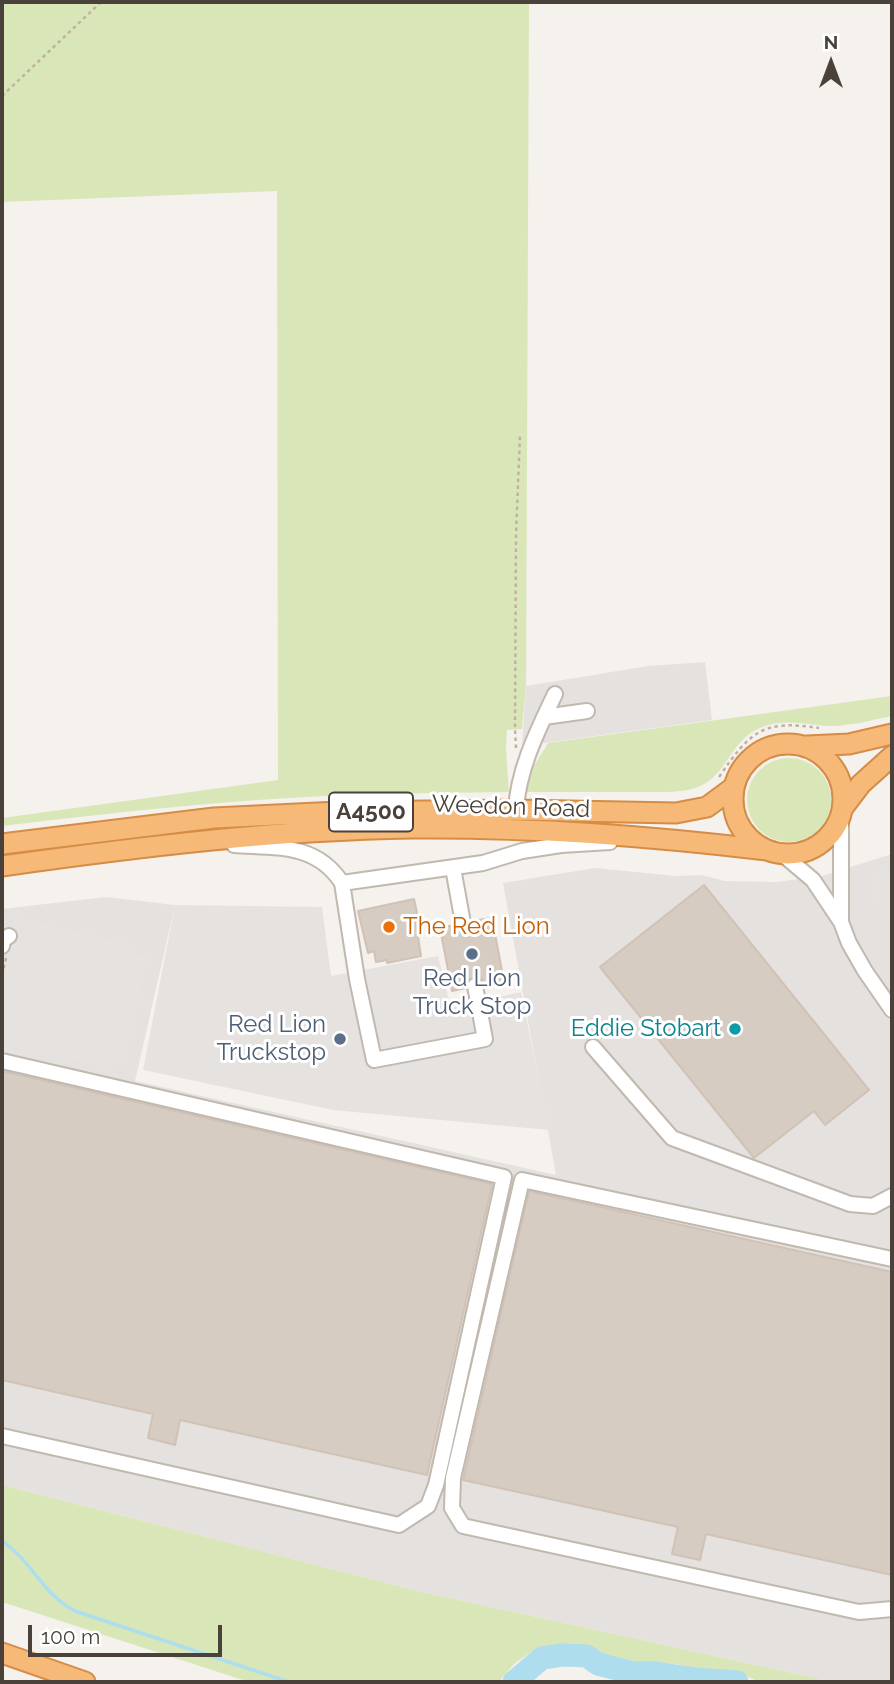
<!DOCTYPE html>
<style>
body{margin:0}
#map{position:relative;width:894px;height:1684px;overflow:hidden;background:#f5f1ed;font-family:Raleway,sans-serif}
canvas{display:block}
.frame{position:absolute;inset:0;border:4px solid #4a413a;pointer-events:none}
.north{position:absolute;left:796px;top:28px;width:70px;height:70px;-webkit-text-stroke:5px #fff;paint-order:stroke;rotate:0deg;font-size:19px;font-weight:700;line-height:28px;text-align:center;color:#4a413a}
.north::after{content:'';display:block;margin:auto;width:24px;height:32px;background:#4a413a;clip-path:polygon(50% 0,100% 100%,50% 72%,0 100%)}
.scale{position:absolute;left:28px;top:1625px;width:194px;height:32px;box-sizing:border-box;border:4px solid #4a413a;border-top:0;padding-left:9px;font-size:21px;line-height:24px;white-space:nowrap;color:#4a413a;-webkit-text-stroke:5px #fff;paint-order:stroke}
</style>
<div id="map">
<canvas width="894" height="1684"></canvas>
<div class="frame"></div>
<div class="north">N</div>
<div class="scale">100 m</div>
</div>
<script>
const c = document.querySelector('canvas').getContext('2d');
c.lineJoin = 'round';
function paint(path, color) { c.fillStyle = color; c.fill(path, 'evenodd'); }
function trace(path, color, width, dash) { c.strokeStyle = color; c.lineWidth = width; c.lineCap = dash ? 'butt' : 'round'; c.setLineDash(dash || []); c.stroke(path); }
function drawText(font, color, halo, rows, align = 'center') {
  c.font = font + ' Raleway,sans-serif'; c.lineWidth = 6; c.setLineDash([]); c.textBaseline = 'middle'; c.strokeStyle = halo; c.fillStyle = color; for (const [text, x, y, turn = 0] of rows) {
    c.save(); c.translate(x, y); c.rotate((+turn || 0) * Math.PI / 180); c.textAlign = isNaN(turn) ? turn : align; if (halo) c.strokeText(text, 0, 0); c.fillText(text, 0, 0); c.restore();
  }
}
const industrial = new Path2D(`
 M705,662L712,720L522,746L526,686L648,666Z
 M892,854V1682H834L422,1592L2,1485V909L106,897L175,905L135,1081L556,1175L503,883L595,868L676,876L702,875L724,881L777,882L822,876Z`);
const green = new Path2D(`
 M2,2H529L526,686L522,729L507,730L506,749L509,792C425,793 341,794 258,800C172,806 87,816 2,826V818L278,780L277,191L2,202Z
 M892,696V716C873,720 854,725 834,726C810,726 789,718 765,726C730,738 730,770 704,784C693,791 680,791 668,792H527C527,772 539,759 548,743Z
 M747 800a42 42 0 1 1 84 0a42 42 0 1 1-84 0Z
 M2,1485L422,1592L834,1682H759L735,1671L706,1672L676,1664L641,1663L558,1645L531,1652L514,1664L499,1682H249L2,1602Z`);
const parking = new Path2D(`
 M892,866V930L872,887L879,881L876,873Z
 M175,905L322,907L331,976L438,956L451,1008L521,992L549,1130L333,1110L143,1070Z
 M14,918L134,945L131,954L147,958L124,1059L113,1057L110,1068L29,1050L24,1076L2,1071V927H13Z`);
const stream = new Path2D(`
 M2,1541C31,1560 43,1595 75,1611L289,1682`);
const river = new Path2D(`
 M514,1682L542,1658L563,1655L587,1656L598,1664L633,1673H656L696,1679L737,1682`);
const building = new Path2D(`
 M704,885L869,1090L825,1125L814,1111L754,1158L600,967Z
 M414,899L418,917L415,918L421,956L387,963V960L376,962L374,951L368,953L358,911Z
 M492,918L504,981L484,984L482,979L474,976L468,979L466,988L452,991L440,928L454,925L459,932H465L472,927V921Z
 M2,1071L492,1184L427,1475L180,1420L175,1445L148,1438L153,1414L2,1380Z
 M529,1191L892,1272V1575L706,1534L700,1560L672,1554L678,1527L463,1480Z`);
const minorTunnel = new Path2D(`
 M463,923L475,986`);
const path = new Path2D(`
 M2,96L101,2
 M516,748L515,729L516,534L520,435
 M719,777C750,732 762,719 819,728
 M2,975L6,958`);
const minor = new Path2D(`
 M544,717L587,711
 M516,810C518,769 538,730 555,694
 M841,814V921
 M234,845C277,848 316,843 342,883L357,979L374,1060L485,1039L475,986
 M781,853L813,880L841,922L849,943L865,971L892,1010
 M453,868L463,923
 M342,883L483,863L522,851L561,845L610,842
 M2,946L3,940L9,936
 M593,1047L672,1138L850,1204L873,1206L892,1196
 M2,1061L504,1177L436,1485L428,1506L399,1525L2,1436
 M892,1259L522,1180L453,1478L452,1508L463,1526L859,1612L892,1609`);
const highway = new Path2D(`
 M733 799a55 55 0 1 1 110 0a55 55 0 1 1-110 0Z
 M807,746L849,744L892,734
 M842,809L861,784L892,756
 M2,844L214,818L338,812L516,810L676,813L707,807L734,787
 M2,866C138,847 275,830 413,828C531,827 650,836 767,850
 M2,1653L85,1682`);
const markers = [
 [389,927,7,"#e8710a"],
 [472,954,7,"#5c6f8a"],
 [735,1029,7,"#0f9aa8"],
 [340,1039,7,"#5c6f8a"]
];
const shields = [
 [371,812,84]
];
const shieldNames = [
 ["A4500",371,812]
];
const streetNames = [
 ["Weedon Road",511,807,2]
];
const foodNames = [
 ["The Red Lion",403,927]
];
const serviceNames = [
 ["Red Lion",472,979],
 ["Truck Stop",472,1007],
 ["Red Lion",326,1025,"right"],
 ["Truckstop",326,1053,"right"]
];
const cultureNames = [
 ["Eddie Stobart",721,1029]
];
paint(industrial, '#e5e1de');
paint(green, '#d9e7b8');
paint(parking, '#e5e2e0');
trace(stream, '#aedded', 3.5);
trace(river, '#aedded', 23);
paint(building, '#d6ccc2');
trace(building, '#d1c2b6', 2);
trace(minorTunnel, '#d3cec9', 14, [14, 7]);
trace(minor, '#c1b8af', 18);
trace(highway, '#d58c47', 23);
trace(path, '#c2b1a1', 2.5, [3.5, 3.5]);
trace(minor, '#fff', 14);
trace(highway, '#f6b977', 19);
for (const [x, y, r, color] of markers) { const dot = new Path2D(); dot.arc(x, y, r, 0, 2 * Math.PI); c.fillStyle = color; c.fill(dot); trace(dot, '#fff', 2.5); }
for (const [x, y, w] of shields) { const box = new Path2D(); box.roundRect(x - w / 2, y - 19.5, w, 39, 5); c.fillStyle = '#fff'; c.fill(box); trace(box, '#4a413a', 2); }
drawText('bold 23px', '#4a413a', null, shieldNames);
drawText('24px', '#4a413a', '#fff', streetNames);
drawText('24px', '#c56008', '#fff', foodNames, 'left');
drawText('24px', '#4e5e75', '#fff', serviceNames);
drawText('24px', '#0d838f', '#fff', cultureNames, 'right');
</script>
